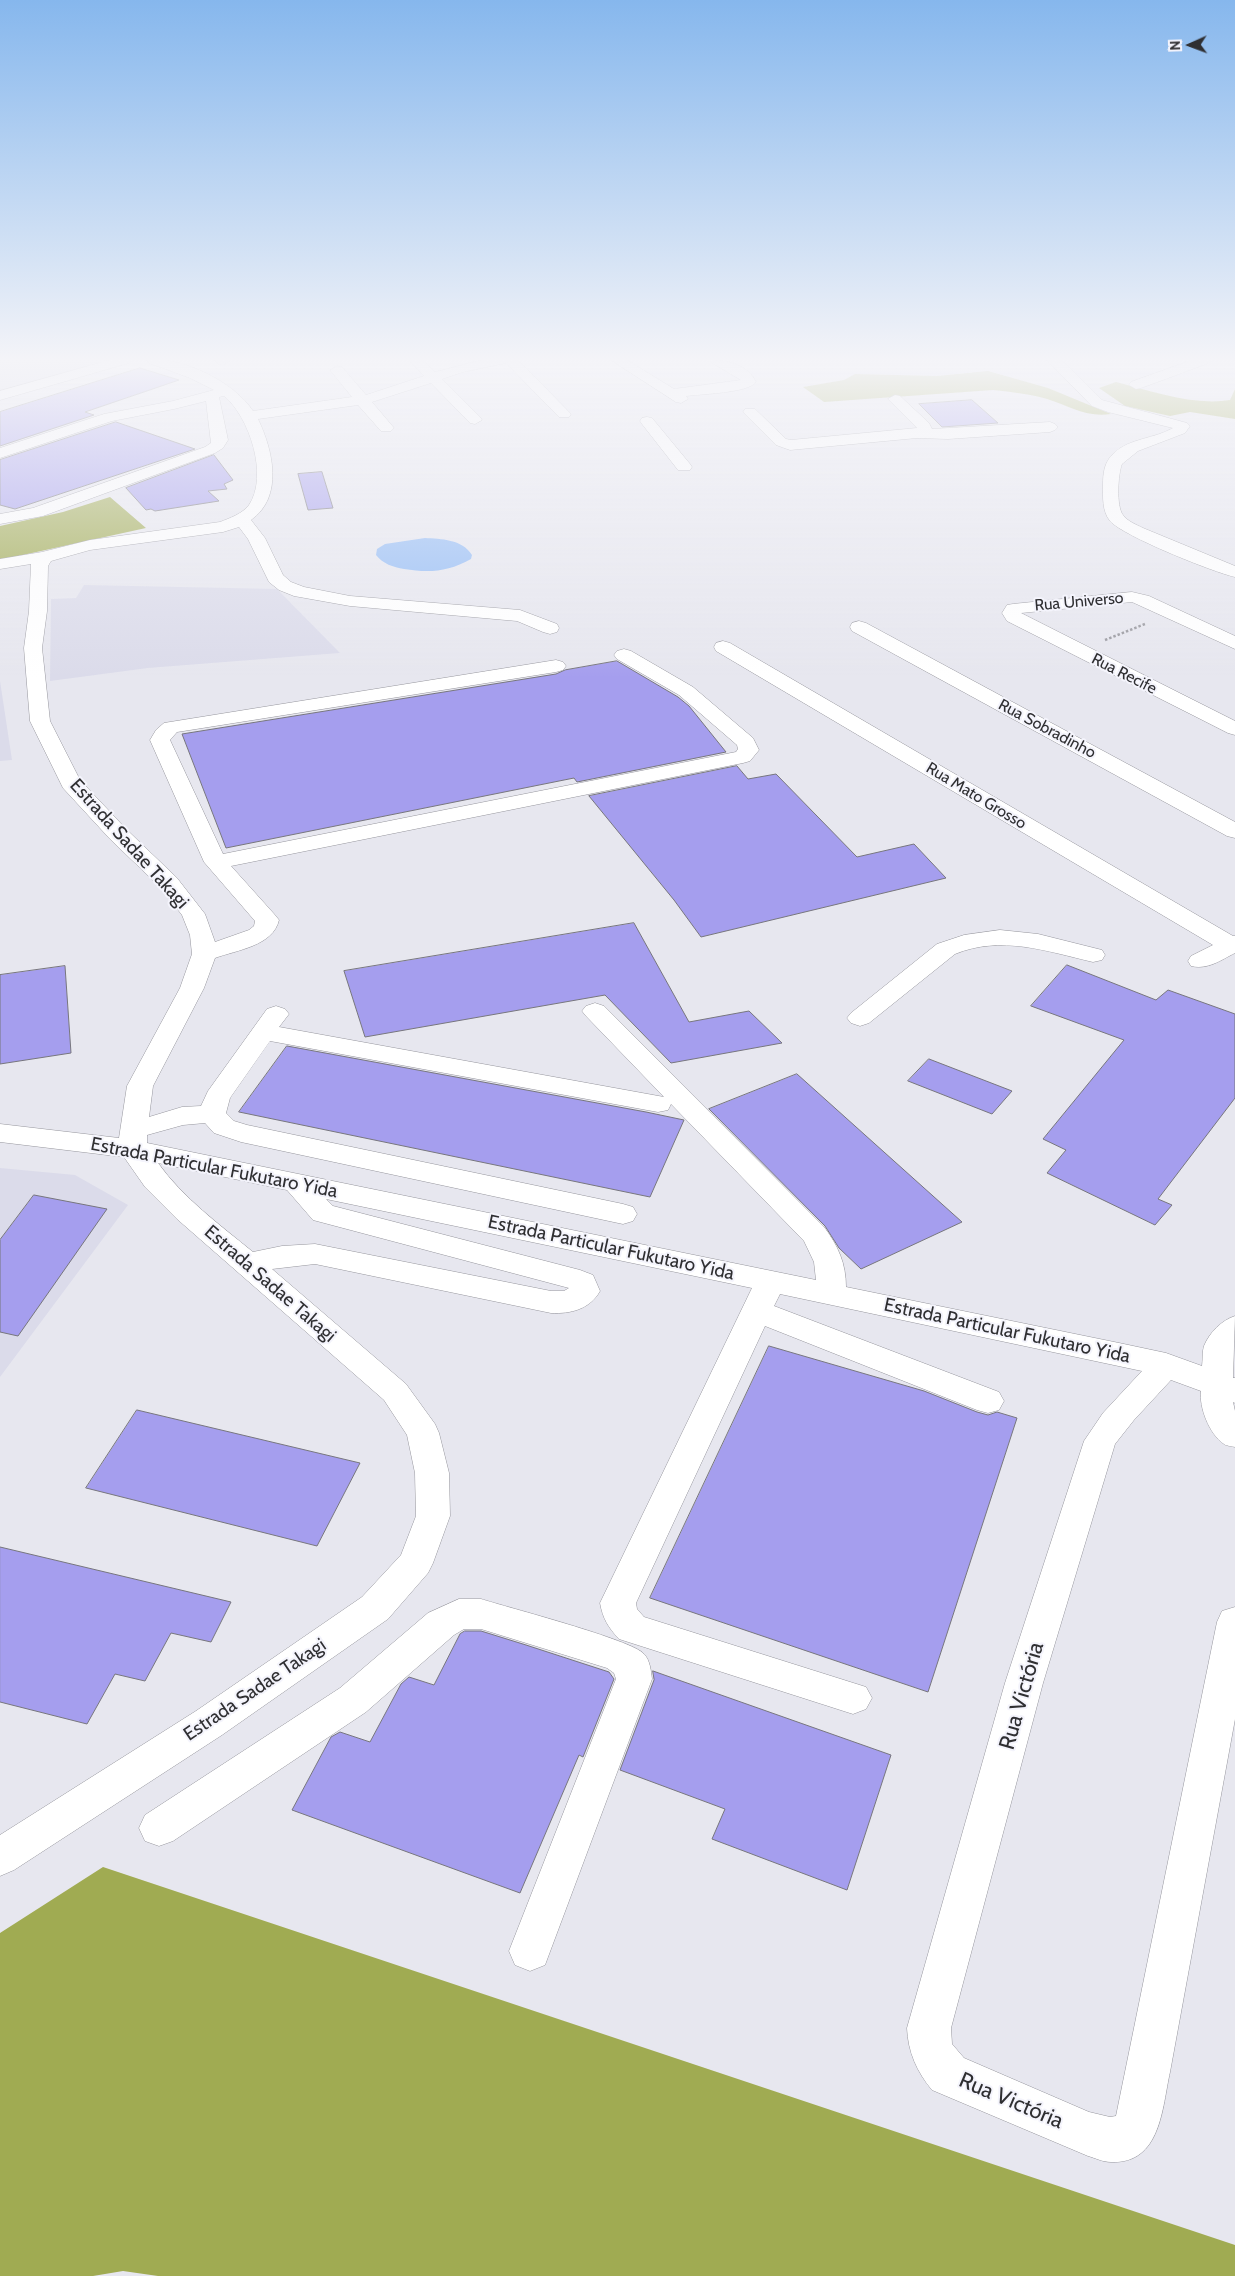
<!DOCTYPE html>
<meta charset="utf-8">
<style>
body{margin:0}
#map{position:relative;width:1235px;height:2276px;overflow:hidden;background:#e7e7ef;font-family:Cabin,sans-serif}
canvas{display:block}
.north{position:absolute;left:1165px;top:20px;width:50px;height:50px;-webkit-text-stroke:4px #f4f4fc;paint-order:stroke;rotate:268deg;font-size:14px;font-weight:700;line-height:20px;text-align:center;color:#2f2f32}
.north::after{content:'';display:block;margin:auto;width:18px;height:22px;background:#2f2f32;clip-path:polygon(50% 0,100% 100%,50% 72%,0 100%)}
</style>
<div id="map">
<canvas width="1235" height="2276"></canvas>
<div class="north">N</div>
</div>
<script>
const c = document.querySelector('canvas').getContext('2d');
c.lineJoin = 'round';
function paint(path, color) { c.fillStyle = color; c.fill(path, 'evenodd'); }
function trace(path, color, width, dash) { c.strokeStyle = color; c.lineWidth = width; c.lineCap = dash ? 'butt' : 'round'; c.setLineDash(dash || []); c.stroke(path); }
function drawText(font, color, halo, rows, align = 'center') {
  c.font = font + ' Cabin,sans-serif'; c.lineWidth = 4; c.setLineDash([]); c.textBaseline = 'middle'; c.strokeStyle = halo; c.fillStyle = color; for (const [text, x, y, turn = 0] of rows) {
    c.save(); c.translate(x, y); c.rotate((+turn || 0) * Math.PI / 180); c.textAlign = isNaN(turn) ? turn : align; if (halo) c.strokeText(text, 0, 0); c.fillText(text, 0, 0); c.restore();
  }
}
const built = new Path2D(`
 M0,360H117L0,394Z
 M84,585L277,589L340,653L148,668L50,681L51,599L76,598Z
 M0,681L12,760L0,761Z
 M0,1168L75,1175L128,1205L0,1377Z`);
const forest = new Path2D(`
 M988,371L1048,388L1111,414C1087,418 1070,406 1047,399C1030,394 1012,392 993,390L824,402L803,387L844,380L855,374L937,376Z
 M1116,382C1152,391 1193,406 1230,400L1235,389V419L1190,412L1170,416L1125,406L1099,388Z
 M110,497L146,528L0,560V526L63,512Z
 M103,1867L1235,2245V2276H158L123,2271L93,2276H0V1933Z`);
const water = new Path2D(`
 M425,538C441,539 462,539 472,555L471,559C448,572 429,573 404,569C393,567 383,564 376,555L377,549L385,544Z`);
const building = new Path2D(`
 M140,368L179,380L85,412L94,415L0,446V412Z
 M972,400L998,423L942,427L919,404Z
 M116,422L195,449L15,509L0,505V460Z
 M214,455L233,480L224,484L227,489L208,491L219,501L155,511L151,509L146,510L126,488Z
 M322,472L333,508L308,510L298,474Z
 M617,661L678,697L689,706L726,752L577,782L574,778L226,848L182,734L556,674L565,670Z
 M737,766L748,779L776,774L857,857L914,844L946,878L701,937L674,900L589,796Z
 M634,923L689,1022L749,1011L782,1043L671,1063L605,995L365,1037L344,971Z
 M1067,965L1156,1000L1168,990L1235,1014V1098L1158,1199L1172,1205L1155,1225L1047,1173L1066,1150L1043,1139L1124,1040L1031,1006Z
 M65,966L71,1053L0,1064V975Z
 M287,1046L646,1112L684,1120L650,1197L239,1112Z
 M929,1059L1012,1091L992,1114L908,1081Z
 M797,1074L962,1222L861,1269L839,1248L825,1226L709,1109Z
 M34,1195L107,1209L18,1336L0,1332V1240Z
 M769,1346L924,1391L977,1412L988,1415L997,1412L1017,1418L928,1692L650,1598Z
 M137,1410L360,1463L317,1546L86,1488Z
 M0,1547L231,1602L211,1642L171,1633L145,1681L115,1674L87,1724L0,1702Z
 M465,1631H481L526,1645L609,1672L614,1679L583,1757L579,1755L520,1893L292,1810L331,1737L340,1732L370,1742L401,1684L409,1677L434,1685L460,1634Z
 M653,1671L891,1755L847,1890L712,1839L725,1809L620,1770L654,1680Z`);
const path = new Path2D(`
 M1105,640L1145,624`);
const minor = new Path2D(`
 M110,360H131L129,363L0,400V391Z
 M147,360C182,356 234,382 253,411L352,397L330,370L337,366L342,367L366,395L424,376L409,360H423L435,372L482,360H518L571,414L569,417H559L506,363L463,372L442,379L480,417L482,420L475,424L470,423L431,383L372,402L394,428L391,431H381L358,405L258,419C273,450 284,497 251,520L265,538L283,575L291,582L304,587L350,596L520,610L557,624L559,628L557,632L550,634L543,632L517,621L350,606L294,596L279,590L269,582L248,539L239,527L223,532L90,550L51,561L48,566L47,611L42,648L50,721L80,780L126,829L177,878L205,914L215,942L249,930L254,926L255,921L204,862L150,740L156,730L164,723L556,660L563,662L566,666L563,670L556,672L177,732L170,740L223,854L736,752L738,749L737,745L679,695L617,659L614,655L617,651L624,649L631,651L693,687L753,738L759,750L750,761L743,763L231,866L275,915L279,920C273,946 237,950 215,958L204,988L153,1086L149,1117L182,1107L201,1106L208,1091L267,1009L276,1006L285,1009L289,1014L279,1027L664,1097L586,1016L582,1011L586,1006L595,1003L604,1006L824,1227C838,1246 846,1263 846,1287L1119,1343L1166,1353L1202,1366C1203,1360 1202,1352 1204,1346C1209,1333 1222,1320 1235,1316L1233,1378H1235V1403L1233,1402L1235,1411V1447C1232,1446 1226,1446 1224,1444C1209,1434 1199,1407 1201,1391L1171,1380L1134,1420L1115,1444L1043,1683L951,2028L952,2044L964,2058L1089,2112L1110,2117L1116,2116L1217,1622L1222,1611L1235,1607V1719L1170,2072C1162,2108 1161,2164 1111,2162C1103,2162 1095,2158 1088,2156L932,2090C917,2072 908,2052 907,2028L1005,1683L1084,1441L1103,1413L1142,1371L780,1294L774,1306L999,1392L1004,1401L999,1410L988,1413L977,1410L765,1326L636,1603L637,1609L644,1617L866,1687L872,1698L866,1709L853,1714L619,1639C608,1627 603,1619 600,1603L752,1288L326,1199L333,1206L580,1270L593,1275L600,1291C590,1309 571,1314 551,1313L315,1264L272,1269L406,1384L435,1424L439,1433L449,1473L450,1516L433,1563L428,1573L388,1619L222,1735L14,1870L0,1876V1835L196,1711L362,1597L401,1555L416,1516L415,1473L407,1435L384,1400L177,1219L145,1187L124,1157L0,1142V1124L119,1138L127,1086L180,988L192,954L190,935L182,915L161,888L110,839L63,788L30,721L24,648L29,611L31,564L0,569V559L42,552L90,540L220,522C230,518 242,514 249,505C269,476 249,416 224,396L219,397L228,440L223,448L215,453L43,516L0,524V514L33,508L205,447L211,443L206,401L174,409L112,421L0,458V448L104,414L173,401L214,390L190,378L149,363ZM270,1041L658,1112L668,1110L671,1104L804,1241L814,1262L816,1280L147,1143V1135L183,1125L205,1123L214,1133L241,1142L623,1224L633,1221L637,1214L633,1207L623,1204L247,1125L234,1121L226,1113L230,1098ZM158,1163L287,1190L313,1220L569,1288L564,1291H551L315,1244L282,1246L253,1252C220,1225 183,1198 158,1163Z
 M215,360H229L230,361L223,365L218,364Z
 M611,360H627L674,389L741,380L712,363L710,360C728,360 748,365 756,382C748,393 701,394 686,396L688,399L681,403L676,402Z
 M1047,360H1062L1102,400L1187,423L1190,426L1185,433L1138,451L1122,464C1118,474 1116,506 1123,515C1127,521 1137,525 1143,528L1235,566V577C1213,572 1123,536 1110,521C1102,511 1103,497 1103,485C1103,473 1104,462 1114,453C1130,438 1154,439 1173,428L1108,412L1092,406Z
 M1192,360H1211L1209,363L1141,388L1136,389L1129,385L1131,382Z
 M895,395L900,396L929,423L932,429L1050,422L1055,424L1058,427L1055,430L1050,432L948,439L917,438L790,450L776,445L743,412L745,409H755L786,439L791,440L917,428L888,399Z
 M647,417L652,418L690,464L692,467L690,470H678L642,424L640,421L642,418Z
 M1132,592L1149,596L1235,636V649L1132,602L1021,613L1235,721V735L1228,733L1007,621L1002,613L1007,605L1013,604Z
 M859,621L866,623L1235,822V838L1227,836L852,631L850,627L852,623Z
 M723,641L730,643L1233,936H1235V953C1221,960 1208,970 1191,966L1188,961L1191,956L1213,945L716,651L714,647L716,643Z
 M1000,930L1038,934L1102,950L1105,955L1102,960L1093,962C1046,951 1001,935 955,954L869,1023L860,1026L851,1023L847,1018L851,1013L937,944L964,935Z
 M459,1599H481C506,1607 633,1640 644,1654C650,1660 651,1671 652,1679L545,1965L530,1971L515,1965L509,1951L616,1679L614,1673L607,1668L481,1629H464L454,1635L366,1712L173,1841L159,1846L145,1841L139,1828L145,1815L340,1688L428,1613Z`);
const farStreetnames = [
 ["Rua Universo",1079,602,-5],
 ["Rua Recife",1124,674,27],
 ["Rua Sobradinho",1047,729,28],
 ["Rua Mato Grosso",976,796,31]
];
const streetNames = [
 ["Estrada Sadae Takagi",129,844,48],
 ["Estrada Particular Fukutaro Yida",214,1168,11],
 ["Estrada Particular Fukutaro Yida",611,1248,12],
 ["Estrada Sadae Takagi",270,1284,41],
 ["Estrada Particular Fukutaro Yida",1007,1331,12],
 ["Estrada Sadae Takagi",255,1690,-34]
];
const nearStreetnames = [
 ["Rua Victória",1022,1696,-74],
 ["Rua Victória",1011,2101,23]
];
paint(built, '#dbdbea');
paint(forest, '#a0ab52');
paint(water, '#94bcf5');
paint(building, '#a59eee');
trace(building, '#77767d', 1);
trace(minor, '#96969d', 1);
trace(path, '#99999f', 2.5, [2.5, 2]);
paint(minor, '#fff');
const sky = c.createLinearGradient(0, 0, 0, 678);
sky.addColorStop(0, '#86b7ed');
sky.addColorStop(0.53, '#f4f4f8');
sky.addColorStop(1, '#f4f4f800');
c.fillStyle = sky;
c.fillRect(0, 0, 1235, 678);
drawText('16px', '#2f2f32', '#f4f4fc', farStreetnames);
drawText('19px', '#2f2f32', '#f4f4fc', streetNames);
drawText('22px', '#2f2f32', '#f4f4fc', nearStreetnames);
</script>
